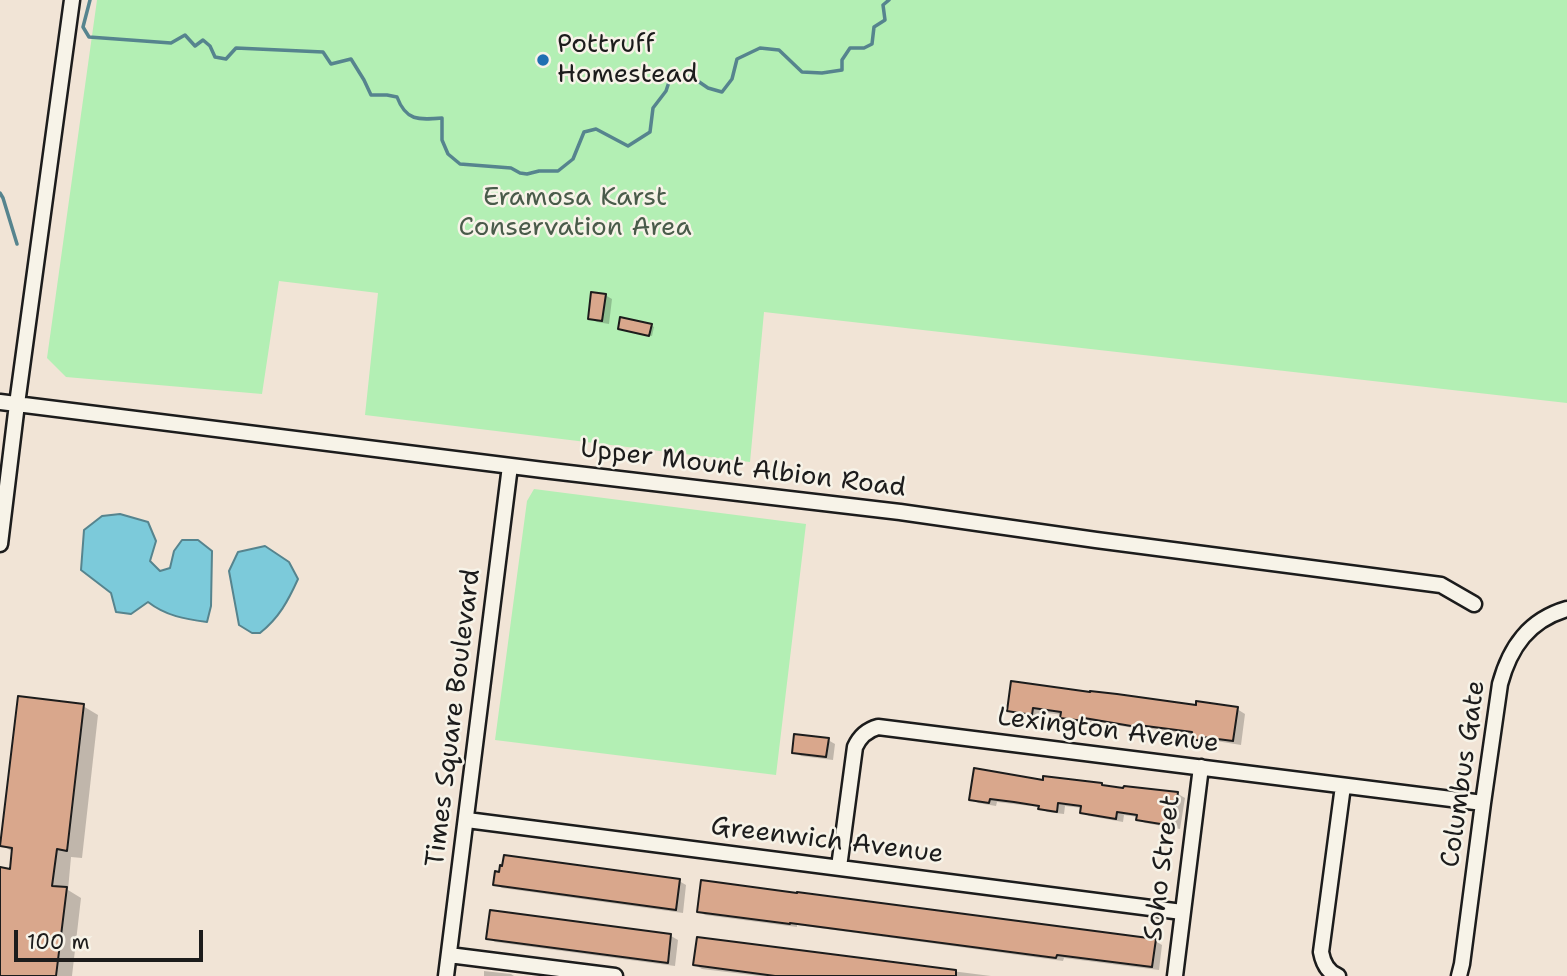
<!DOCTYPE html>
<style>
body{margin:0}
#map{position:relative;width:1567px;height:976px;overflow:hidden;background:#f1e4d6;font-family:"Shantell Sans",sans-serif}
canvas{display:block}
.scale{position:absolute;left:14px;top:930px;width:189px;height:32px;box-sizing:border-box;border:4px solid #1c1c1c;border-top:0;padding-left:9px;font-size:21px;line-height:24px;white-space:nowrap;color:#1c1c1c;-webkit-text-stroke:5px #f7f3e8;paint-order:stroke}
</style>
<div id="map">
<canvas width="1567" height="976"></canvas>
<div class="scale">100 m</div>
</div>
<script>
const c = document.querySelector('canvas').getContext('2d');
c.lineJoin = 'round';
function paint(path, color) { c.fillStyle = color; c.fill(path, 'evenodd'); }
function trace(path, color, width, dash) { c.strokeStyle = color; c.lineWidth = width; c.lineCap = dash ? 'butt' : 'round'; c.setLineDash(dash || []); c.stroke(path); }
function drawText(font, color, halo, rows, align = 'center') {
  c.font = font + ' "Shantell Sans",sans-serif'; c.lineWidth = 5; c.setLineDash([]); c.textBaseline = 'middle'; c.strokeStyle = halo; c.fillStyle = color; for (const [text, x, y, turn = 0] of rows) {
    c.save(); c.translate(x, y); c.rotate((+turn || 0) * Math.PI / 180); c.textAlign = isNaN(turn) ? turn : align; if (halo) c.strokeText(text, 0, 0); c.fillText(text, 0, 0); c.restore();
  }
}
const green = new Path2D(`
 M97,0H1567V403L764,312L750,462L365,415L378,293L279,281L262,394L66,377L47,358Z
 M534,489L806,524L776,775L495,740L527,501Z`);
const water = new Path2D(`
 M120,514L148,522L156,541L150,561L160,571L170,568L174,551L182,540H198L212,551L211,606L207,622C185,619 166,616 148,602L131,614L116,612L111,593L81,570L84,530L102,516Z
 M265,546L289,562L298,579C288,601 279,618 260,633H252L239,625L229,571L238,552Z`);
const shadow = new Path2D(`
 M605,295L612,299L609,324L597,322L589,318Z
 M651,325L654,327L652,336L623,330Z
 M1013,683L1197,707L1237,709L1245,714L1241,745L1210,740V744L1201,743L1193,738V735L1145,728V730L1092,721L1091,725L1070,722L1062,717L1063,715L1040,712L1039,718L1017,715L1009,710Z
 M83,706L98,715L82,858L71,857L68,890L81,898L72,976H0V869L11,870L13,852L2,845Z
 M828,740L835,744L833,760L801,756L794,752Z
 M1044,782L1125,790V788L1178,794L1185,798L1180,829L1145,823L1138,819V817L1124,815L1123,822L1089,816L1082,812L1083,808L1065,806L1064,814L1047,812L1039,807L997,802L996,806L978,803L971,799Z
 M679,881L686,885L683,913L502,888L495,884Z
 M698,911L1155,941L1162,945L1159,970L1064,958L1063,961L797,925V927L705,915Z
 M491,912L671,936L678,940L675,966L495,942L488,938Z
 M698,939L991,976H760L702,969L695,965Z
 M484,971L511,974L514,976H484Z`);
const stream = new Path2D(`
 M90,0L83,27L89,37L171,43L185,35L195,46L203,40L210,46L215,57L226,59L236,48L323,52L331,64L351,59L364,80L371,95H387L397,97C406,121 418,120 442,118V140L448,154L460,164L511,168L520,173L527,174L539,171H558L573,159L584,132L596,129L628,146L650,132L653,108L666,91L670,79L692,77L708,88L722,92L732,79L737,59L760,48L779,50L802,72L822,73L842,70V60L850,48H864L872,44L874,27L885,20L883,5L889,0
 M0,193L3,198L17,244`);
const building = new Path2D(`
 M591,292L606,294L602,321L588,319Z
 M620,317L652,324L649,336L618,329Z
 M1011,681L1090,692V691L1117,694L1196,705V701L1238,707L1233,741L1202,737V741L1191,739L1192,732L1138,725L1137,727L1084,718V721L1060,718L1061,712L1033,708L1032,715L1007,711Z
 M18,696L84,704L67,851L57,849L52,886L67,887L56,976H0V867L10,869L12,848L0,846Z
 M794,734L829,738L826,757L792,753Z
 M974,768L1043,780V776L1102,783V785L1123,788L1124,786L1178,792L1173,826L1136,820L1137,815L1117,812L1116,819L1080,813L1081,806L1058,803L1057,812L1038,809L1039,806L1014,802L990,799L989,803L969,800Z
 M504,855L680,879L676,910L493,885L495,871L499,872L500,865L502,866Z
 M701,880L797,893V892L1156,939L1152,967L1057,955L1056,958L790,923V924L697,912Z
 M490,910L671,934L668,963L486,939Z
 M697,937L956,970V976H775L693,965Z`);
const minor = new Path2D(`
 M0,402L543,470L900,512L1096,540L1441,585L1474,604
 M0,544L17,404L72,0
 M467,820L1182,912
 M839,867L855,747C860,736 867,730 878,727L1483,803
 M449,955L615,976
 M446,976L510,466
 M1175,976L1201,767
 M1338,976C1327,972 1323,963 1321,952L1343,786
 M1459,976L1462,964L1483,803L1500,684C1510,647 1529,620 1567,609`);
const markers = [
 [543,60,7,"#1f6fb2"]
];
const poiNames = [
 ["Pottruff",557,45],
 ["Homestead",557,75]
];
const parkNames = [
 ["Eramosa Karst",575,198],
 ["Conservation Area",575,228]
];
const streetNames = [
 ["Upper Mount Albion Road",743,469,7],
 ["Times Square Boulevard",454,718,-83],
 ["Lexington Avenue",1108,731,7],
 ["Columbus Gate",1464,774,-82],
 ["Greenwich Avenue",827,841,7],
 ["Soho Street",1163,868,-83]
];
paint(green, '#b3efb4');
paint(water, '#7ccada');
trace(water, '#56848e', 2);
paint(shadow, '#0003');
trace(stream, '#56848e', 3.5);
paint(building, '#d9a78c');
trace(building, '#1c1c1c', 2);
trace(minor, '#1c1c1c', 19);
trace(minor, '#f7f3e8', 14);
for (const [x, y, r, color] of markers) { const dot = new Path2D(); dot.arc(x, y, r, 0, 2 * Math.PI); c.fillStyle = color; c.fill(dot); trace(dot, '#f7f3e8', 2.5); }
drawText('26px', '#1c1c1c', '#f7f3e8', poiNames, 'left');
drawText('26px', '#495b4a', '#f7f3e8', parkNames);
drawText('26px', '#1c1c1c', '#f7f3e8', streetNames);
</script>
